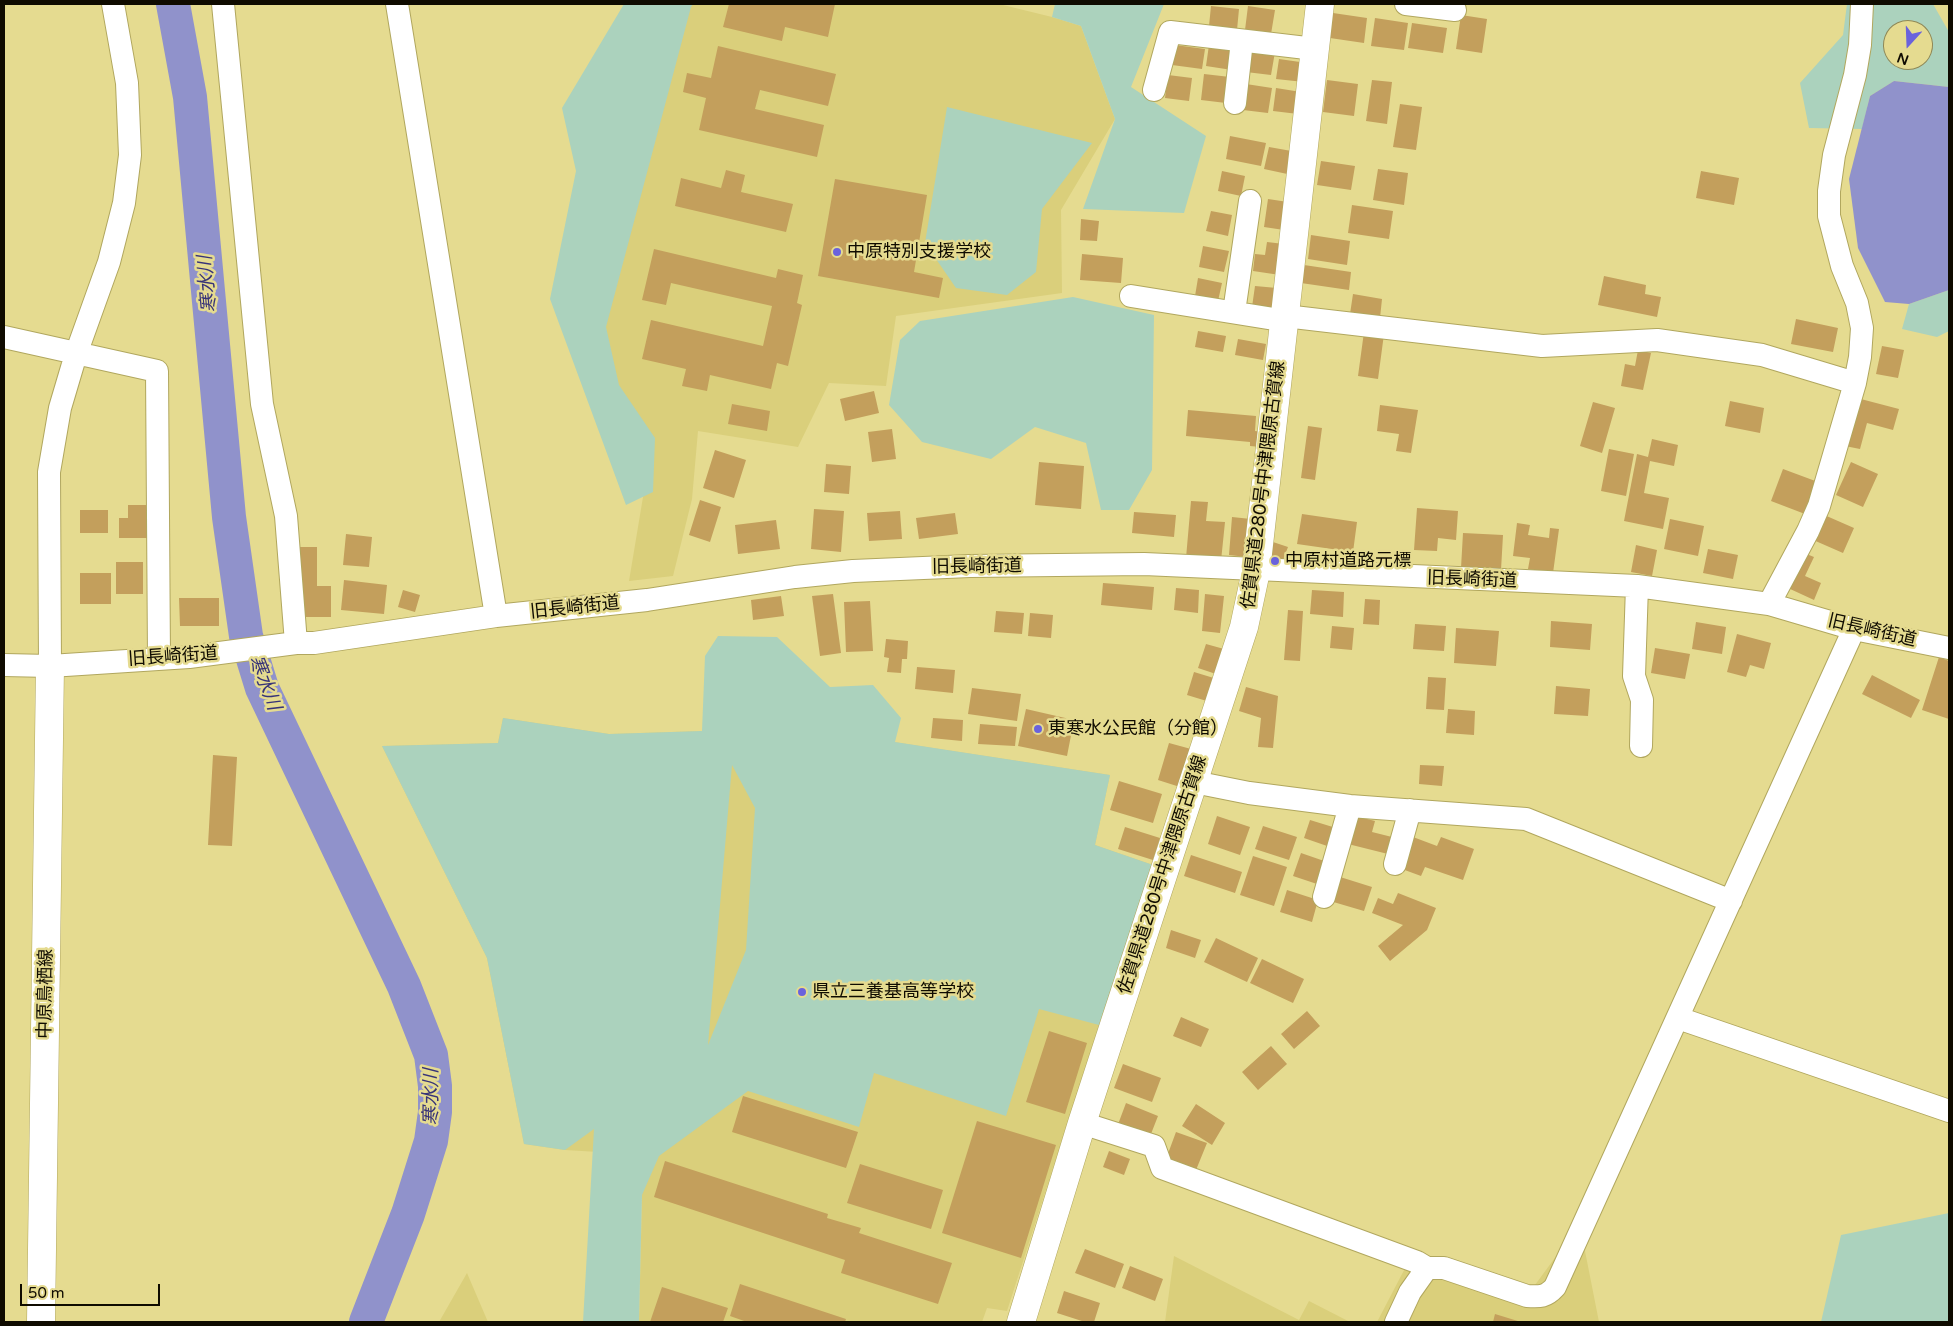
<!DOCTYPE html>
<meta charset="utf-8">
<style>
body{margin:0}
#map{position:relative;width:1953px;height:1326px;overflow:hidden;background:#e5db90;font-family:"Varela Round",sans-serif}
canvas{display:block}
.frame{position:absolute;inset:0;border:5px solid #0f0b00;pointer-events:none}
.north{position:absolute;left:1883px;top:20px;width:50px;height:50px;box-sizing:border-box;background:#e5db90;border:1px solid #8f8856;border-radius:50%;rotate:200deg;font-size:14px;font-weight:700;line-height:20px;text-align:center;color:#0f0b00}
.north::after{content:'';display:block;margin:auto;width:18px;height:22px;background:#6a62dc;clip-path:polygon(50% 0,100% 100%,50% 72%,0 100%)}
.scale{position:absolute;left:20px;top:1284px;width:140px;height:22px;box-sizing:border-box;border:2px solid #0f0b00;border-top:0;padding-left:6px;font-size:15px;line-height:18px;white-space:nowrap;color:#0f0b00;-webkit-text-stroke:4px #e5db90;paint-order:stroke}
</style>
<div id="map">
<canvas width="1953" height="1326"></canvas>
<div class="frame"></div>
<div class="north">N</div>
<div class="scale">50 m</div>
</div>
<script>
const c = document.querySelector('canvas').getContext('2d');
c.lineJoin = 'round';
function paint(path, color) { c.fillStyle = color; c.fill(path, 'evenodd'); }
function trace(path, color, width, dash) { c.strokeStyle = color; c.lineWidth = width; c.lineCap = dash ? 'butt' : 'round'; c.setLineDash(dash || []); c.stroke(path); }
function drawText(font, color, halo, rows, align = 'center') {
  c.font = font + ' "Varela Round","Noto Sans JP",sans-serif'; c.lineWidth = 5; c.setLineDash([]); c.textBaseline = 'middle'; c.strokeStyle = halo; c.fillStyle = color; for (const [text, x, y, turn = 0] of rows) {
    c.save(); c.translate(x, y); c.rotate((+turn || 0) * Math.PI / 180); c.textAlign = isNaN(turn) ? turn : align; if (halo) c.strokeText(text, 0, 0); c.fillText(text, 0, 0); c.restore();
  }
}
const built = new Path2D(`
 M675,4H999L1052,17L1081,26L1115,119L1061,210L1062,293L896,316L886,386L829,383L798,447L698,431L692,499L673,576L629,581L646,479L593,328Z
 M503,718L609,734L702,731L894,742L1110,775L1095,845L1153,865L1099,1025L1007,1311L987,1308L982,1322H639L642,1195L615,1153L565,1150L524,1144L487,958L382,746L498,743Z
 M1568,1240L1585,1251L1599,1322H1377L1414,1251L1532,1289Z
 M1174,1256L1299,1320L1309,1301L1350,1322H1165Z
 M467,1273L488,1322H439Z`);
const green = new Path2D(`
 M624,4H693L691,7L606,327L619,385L655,438L653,492L626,505L550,299L576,171L562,108Z
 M1055,4H1164L1131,87L1206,136L1184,213L1083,209L1115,119L1081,26L1052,17Z
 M1847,4H1933L1949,32V87L1894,81L1870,96L1862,129L1809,128L1800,83L1843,35ZM1893,30H1923V60H1893Z
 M947,107L1092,143L1042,209L1036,272L1007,295L956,288L925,243Z
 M1949,290V331L1937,337L1902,329L1909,304Z
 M1073,297L1154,315L1152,470L1129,510H1101L1086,443L1035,427L991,459L922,442L889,405L900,340L920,321Z
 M718,636L777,637L830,687L873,685L901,718L895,742L1110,775L1095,845L1153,865L1099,1025L1039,1009L1006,1116L874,1073L859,1127L748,1091L659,1156L642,1195L639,1322H583L594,1129L565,1150L524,1144L487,958L382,746L498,743L503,718L609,734L702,731L705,656ZM732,765L755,808L746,950L708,1045Z
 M1949,1213V1322H1821L1841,1235Z`);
const water = new Path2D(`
 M1894,81L1949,87V290L1909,304L1885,302L1858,248L1849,179L1870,96Z`);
const river = new Path2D(`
 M173,4L190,97L229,517L246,636L262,688L404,986L431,1055L435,1086V1112L431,1141L408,1214L366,1322`);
const building = new Path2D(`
 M729,4H835L828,37L785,27L782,41L723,27Z
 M1211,6L1239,9L1237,30L1209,26Z
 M1248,6L1275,10L1271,34L1245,30Z
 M1333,13L1367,18L1364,43L1330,38Z
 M1461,15L1487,19L1482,53L1456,49Z
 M1375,18L1408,23L1404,50L1371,46Z
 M1412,23L1447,28L1443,53L1408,48Z
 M1175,45L1205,49L1202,69L1172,65Z
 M1209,45L1235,48L1232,70L1206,66Z
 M718,46L836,74L828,106L760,90L755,109L824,125L817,157L699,130L706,98L683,92L687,73L711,78Z
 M1250,48L1275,52L1271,75L1246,72Z
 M1279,59L1307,63L1304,82L1276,79Z
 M1204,74L1230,77L1226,103L1201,100Z
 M1168,75L1192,78L1189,101L1165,98Z
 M1327,80L1358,84L1354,116L1323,112Z
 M1372,80L1392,82L1387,124L1366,121Z
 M1246,84L1272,88L1268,113L1243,110Z
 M1276,88L1301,92L1298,114L1273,111Z
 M1400,104L1422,107L1416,150L1393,147Z
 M1230,136L1266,143L1261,166L1226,159Z
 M1269,147L1297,152L1292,175L1264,169Z
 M1321,161L1355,166L1351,190L1317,185Z
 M1378,169L1408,173L1404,205L1373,200Z
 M726,170L745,175L741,192L793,204L786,232L675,206L681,178L721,188Z
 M1222,171L1245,176L1241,196L1218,191Z
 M1701,171L1739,178L1734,205L1696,198Z
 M835,179L927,195L914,272L943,278L939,298L818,276Z
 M1268,199L1288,202L1284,230L1264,227Z
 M1352,205L1393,211L1389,239L1348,233Z
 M1211,211L1232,215L1228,236L1206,231Z
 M1081,219L1099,221L1097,241L1080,240Z
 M1311,235L1350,241L1347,265L1308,259Z
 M1267,242L1284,244L1280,275L1253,271L1255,254L1265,255Z
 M1203,246L1229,251L1224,272L1199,267Z
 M654,249L776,278L778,269L803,275L797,303L802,305L788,366L777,363L771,389L710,375L707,391L682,386L686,369L642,359L651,320L763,346L772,306L671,283L666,305L642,300Z
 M1082,254L1123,258L1121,283L1080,280Z
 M1304,265L1351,272L1349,290L1301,283Z
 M1604,276L1646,285L1645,294L1661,297L1657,317L1598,305Z
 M1198,278L1222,283L1218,301L1195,296Z
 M1255,286L1277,288L1274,309L1252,307Z
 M1353,294L1382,299L1380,318L1350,314Z
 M1796,319L1838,328L1833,352L1791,344Z
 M1198,331L1226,336L1223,352L1195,347Z
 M1364,332L1384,334L1378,379L1358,376Z
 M1238,339L1266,344L1263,360L1235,355Z
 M1882,346L1904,350L1898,378L1876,374Z
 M1638,350L1651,353L1643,390L1621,386L1625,364L1635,366Z
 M874,391L879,413L845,421L840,399Z
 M1857,398L1899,409L1893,430L1867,423L1860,449L1845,446Z
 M1730,401L1764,408L1760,433L1725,426Z
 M1593,402L1615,408L1602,453L1580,446Z
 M732,404L770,411L767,431L728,424Z
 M1380,405L1418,410L1411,453L1396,451L1399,434L1377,431Z
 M1188,410L1256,416L1255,431L1263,432L1261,447L1250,446V442L1186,436Z
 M1308,426L1322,428L1315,480L1301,478Z
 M892,429L896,459L872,462L868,432Z
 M1652,439L1678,445L1674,466L1650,461L1644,493L1669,498L1663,529L1624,521L1637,454L1648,457Z
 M1609,449L1634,454L1626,496L1601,491Z
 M715,450L746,460L734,498L703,488Z
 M1039,462L1084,466L1081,509L1035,505Z
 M1851,462L1878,474L1863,507L1836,495Z
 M826,464L851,466L849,494L824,492Z
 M1783,469L1818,482L1805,514L1771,501Z
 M700,500L721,507L710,542L689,535Z
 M1191,501L1208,502L1206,521L1225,522L1221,561L1186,558Z
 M128,505H147L148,538H119V518H128Z
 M1417,508L1458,511L1456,540L1438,538L1437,551L1414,550Z
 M814,509L844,511L841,552L811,549Z
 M80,510H108V533H80Z
 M900,511L902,539L869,541L867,513Z
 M1134,512L1176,515L1174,537L1132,533Z
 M955,513L958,534L919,539L916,518Z
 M1302,514L1357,522L1353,552L1297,544Z
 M1822,514L1854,528L1843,553L1811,539Z
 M1232,517L1251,519L1247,557L1229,555Z
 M1670,519L1704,526L1698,556L1664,549Z
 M776,520L780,549L738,554L735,525Z
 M1517,523L1530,525L1528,535L1549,538L1550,528L1559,529L1553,573L1528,569L1530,558L1513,556Z
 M1463,533L1503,535L1501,570L1461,568Z
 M346,534L372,537L369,567L343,565Z
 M1273,542L1288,547L1283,560L1268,555Z
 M1636,545L1657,550L1652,576L1631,572Z
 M299,547H317V586H331V617H300Z
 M1708,549L1738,555L1733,579L1703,573Z
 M1804,553L1814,557L1805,576L1821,583L1814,600L1788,588Z
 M116,562H143V594H116Z
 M80,573H111V604H80Z
 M344,580L387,585L384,614L341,610Z
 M1103,583L1154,587L1152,610L1101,605Z
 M1176,588L1199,590L1198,613L1174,610Z
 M403,590L420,595L415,612L398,607Z
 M1312,590L1344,592L1343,617L1310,614Z
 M833,594L841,653L820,656L812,596Z
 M1205,594L1224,596L1220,633L1202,631Z
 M781,596L784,616L753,620L751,600Z
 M179,598H219V626H180Z
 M1365,599L1380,600L1379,625L1363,624Z
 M870,601L873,651L846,652L844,602Z
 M1288,610L1303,611L1300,661L1284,660Z
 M996,611L1024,613L1022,634L994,632Z
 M1030,613L1053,615L1051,638L1028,636Z
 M1551,621L1592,624L1590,650L1550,647Z
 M1696,622L1726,627L1722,654L1692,649Z
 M1415,624L1446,626L1444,651L1413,649Z
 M1332,626L1354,628L1352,650L1330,648Z
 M1456,628L1499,631L1496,666L1454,663Z
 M1737,634L1771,643L1764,669L1750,665L1746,677L1727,672Z
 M886,639L908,641L907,659H902L901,673L887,672L889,658L884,657Z
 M1206,644L1224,649L1216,674L1198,668Z
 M1655,648L1690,654L1685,679L1651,673Z
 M1939,657L1949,661V719L1922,710Z
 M917,667L955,670L953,693L915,689Z
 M1194,672L1217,679L1210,702L1187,695Z
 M1872,675L1920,700L1911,718L1862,694Z
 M1428,677L1446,678L1444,710L1426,709Z
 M1556,686L1590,689L1588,716L1554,714Z
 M1246,687L1278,696L1273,748L1258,747L1261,718L1239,711Z
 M972,688L1021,694L1017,721L968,714Z
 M1026,709L1074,720L1067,756L1018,746Z
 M1448,709L1475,711L1474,735L1446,733Z
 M933,718L963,720L962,741L931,738Z
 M980,724L1017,727L1015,746L978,744Z
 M1169,743L1191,749L1180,787L1158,780Z
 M213,755L237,757L232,846L208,845Z
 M1420,765L1444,766L1442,786L1419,784Z
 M1119,781L1162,794L1153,823L1110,810Z
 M1217,816L1250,827L1240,855L1208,844Z
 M1355,816L1375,821L1372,832L1392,837L1388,854L1348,844Z
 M1310,820L1336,828L1330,847L1304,838Z
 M1263,826L1297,837L1289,860L1255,849Z
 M1125,827L1160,838L1153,860L1118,849Z
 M1413,837L1437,846L1441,837L1474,849L1463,880L1425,867L1421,876L1402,869Z
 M1301,853L1327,862L1320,885L1293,876Z
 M1191,855L1242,872L1235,893L1184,876Z
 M1253,856L1287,867L1274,906L1240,895Z
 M1337,876L1372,887L1364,911L1330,901Z
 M1287,890L1318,900L1312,922L1280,912Z
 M1398,893L1436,908L1427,930L1390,961L1378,946L1403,925L1372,913L1378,898L1393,904Z
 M1171,930L1201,940L1195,958L1166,948Z
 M1216,938L1258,958L1247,982L1204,962Z
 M1262,959L1304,979L1293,1003L1250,983Z
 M1307,1011L1320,1026L1294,1049L1281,1034Z
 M1181,1017L1209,1029L1201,1047L1173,1036Z
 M1049,1031L1087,1043L1065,1114L1026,1102Z
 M1271,1046L1287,1064L1258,1090L1242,1072Z
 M1123,1064L1161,1078L1152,1102L1114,1088Z
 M743,1096L858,1132L846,1168L732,1132Z
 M1126,1103L1158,1116L1149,1139L1117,1127Z
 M1196,1104L1225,1123L1212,1145L1182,1126Z
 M977,1121L1056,1145L1021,1258L942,1233Z
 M1176,1132L1207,1143L1196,1170L1166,1159Z
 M1109,1151L1130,1159L1124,1175L1103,1167Z
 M665,1161L828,1214L827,1218L861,1228L859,1233L952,1263L938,1304L841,1273L845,1260L654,1197Z
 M860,1164L943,1190L931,1229L847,1203Z
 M1085,1249L1124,1264L1115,1288L1075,1273Z
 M1130,1266L1163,1279L1155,1301L1122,1288Z
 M740,1284L846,1319L845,1322H747L730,1316Z
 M662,1287L728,1308L723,1322H650Z
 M1064,1291L1100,1303L1094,1322H1085L1057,1313Z
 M1495,1314L1521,1322H1493Z`);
const minor = new Path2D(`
 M223,4L262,404L286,516L296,643
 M397,4L496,616
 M1406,4L1455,10
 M1154,90L1170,32L1315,49
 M1235,103L1242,41
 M1131,296L1274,319L1285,316L1542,346L1657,340L1762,355L1855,383
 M1234,312L1250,201
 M4,337L157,371L159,658
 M1637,586L1634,676L1642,700L1641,746
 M1769,604L1808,531L1819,506L1855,383L1860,357L1862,328L1857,303L1842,266L1829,216V191L1834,155L1855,75L1860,45L1862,4
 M4,665L50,666L189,657L296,643H314L496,616L647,600L795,577L853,571L970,566L1144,564L1637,586L1769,604L1854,629L1949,648
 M50,666L49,472L60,408L76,354L109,262L124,203L130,155L127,83L113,4
 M1194,782L1249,793L1350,806L1526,819L1731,901
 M1395,864L1410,810
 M1324,897L1350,806
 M1678,1018L1949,1111
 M1082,1123L1154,1146L1162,1168L1417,1262L1427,1268
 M1396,1322L1410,1292L1427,1268H1444L1527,1296C1540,1297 1546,1297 1555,1287L1854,629`);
const major = new Path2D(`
 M41,1322L50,666
 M1021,1322L1082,1123L1244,627L1256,571L1320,4`);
const markers = [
 [837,252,5,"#6a62dc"],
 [1275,561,5,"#6a62dc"],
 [1038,729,5,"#6a62dc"],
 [802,992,5,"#6a62dc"]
];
const poiNames = [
 ["中原特別支援学校",847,252],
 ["中原村道路元標",1285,561],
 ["東寒水公民館（分館）",1048,729],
 ["県立三養基高等学校",812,992]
];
const streetNames = [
 ["佐賀県道280号中津隈原古賀線",1264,485,-83],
 ["旧長崎街道",977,567,-1],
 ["旧長崎街道",1472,580,2],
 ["旧長崎街道",575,608,-6],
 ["旧長崎街道",1872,631,13],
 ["旧長崎街道",173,657,-4],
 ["佐賀県道280号中津隈原古賀線",1163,875,-72],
 ["中原鳥栖線",46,994,-89]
];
const waterNames = [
 ["寒水川",208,284,-95],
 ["寒水川",264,683,69],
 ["寒水川",432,1097,-90]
];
paint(built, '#dacf7b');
paint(green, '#abd2bd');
paint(water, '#9092cb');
trace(river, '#9092cb', 34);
paint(building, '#c39f5c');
trace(minor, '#b1a75e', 24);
trace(major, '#b1a75e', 29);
trace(minor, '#fff', 22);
trace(major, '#fff', 28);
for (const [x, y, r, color] of markers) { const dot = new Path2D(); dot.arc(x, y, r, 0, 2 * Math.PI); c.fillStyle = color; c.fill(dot); trace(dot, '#e5db90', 2); }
drawText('18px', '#0f0b00', '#e5db90', poiNames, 'left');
drawText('18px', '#0f0b00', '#e5db90', streetNames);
drawText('italic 19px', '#373378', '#e5db90', waterNames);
</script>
